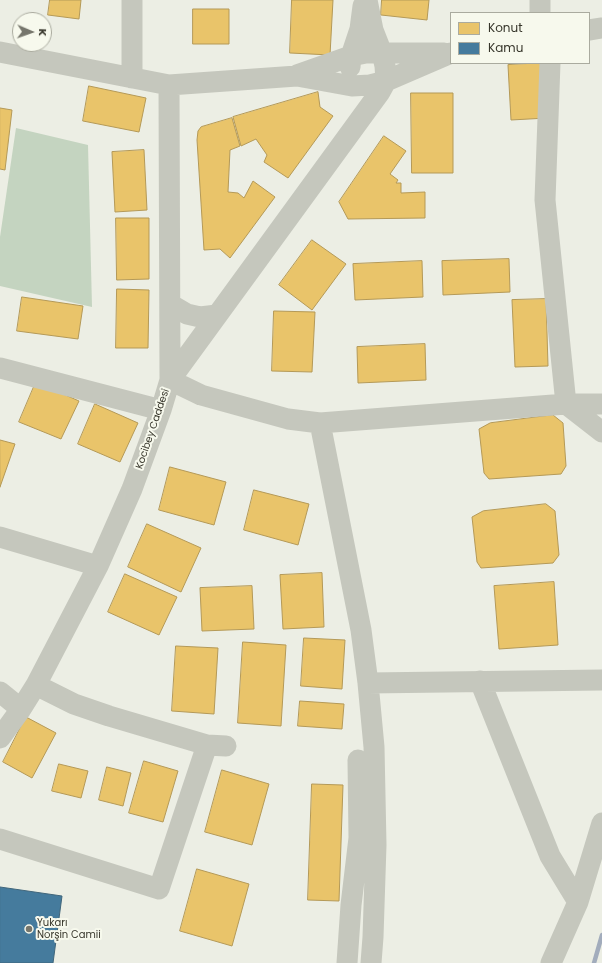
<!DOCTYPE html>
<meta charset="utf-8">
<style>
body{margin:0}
#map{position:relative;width:602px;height:963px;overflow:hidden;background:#eceee4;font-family:Poppins,sans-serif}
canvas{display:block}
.legend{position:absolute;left:450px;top:12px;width:140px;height:52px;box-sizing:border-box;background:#f7f9ed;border:1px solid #aaab9f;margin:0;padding:5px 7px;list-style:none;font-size:12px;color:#37362b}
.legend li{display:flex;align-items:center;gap:8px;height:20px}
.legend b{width:20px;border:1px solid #aaab9f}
.north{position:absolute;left:12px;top:12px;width:40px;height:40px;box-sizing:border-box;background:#f7f9ed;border:1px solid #aaab9f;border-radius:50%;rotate:92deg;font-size:11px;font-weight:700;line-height:16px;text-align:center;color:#37362b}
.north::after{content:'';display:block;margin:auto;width:14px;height:18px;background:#76766c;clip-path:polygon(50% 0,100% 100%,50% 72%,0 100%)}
</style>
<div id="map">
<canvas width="602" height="963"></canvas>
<ul class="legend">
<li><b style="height:11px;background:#e9c46a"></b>Konut</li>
<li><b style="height:11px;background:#457b9d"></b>Kamu</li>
</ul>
<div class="north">K</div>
</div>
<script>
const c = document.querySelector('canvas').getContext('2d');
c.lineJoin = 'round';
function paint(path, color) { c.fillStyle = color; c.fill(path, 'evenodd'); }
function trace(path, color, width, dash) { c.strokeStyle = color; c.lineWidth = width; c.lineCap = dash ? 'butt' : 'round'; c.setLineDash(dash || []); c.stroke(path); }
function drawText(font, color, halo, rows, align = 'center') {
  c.font = font + ' Poppins,sans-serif'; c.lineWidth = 4; c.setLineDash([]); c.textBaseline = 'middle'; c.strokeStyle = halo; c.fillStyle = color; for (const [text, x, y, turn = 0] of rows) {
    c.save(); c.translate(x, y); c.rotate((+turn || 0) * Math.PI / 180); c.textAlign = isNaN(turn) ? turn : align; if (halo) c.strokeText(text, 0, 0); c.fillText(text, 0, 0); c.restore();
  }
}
const green = new Path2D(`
 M16,128L88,145L92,307L0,286V237Z`);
const homes = new Path2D(`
 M50,0H81L79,19L48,15Z
 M292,0H333L330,55L290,53Z
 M382,0H429L427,20L381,15Z
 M193,9H229V44H193Z
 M543,63L547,118L511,120L508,65Z
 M89,86L146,98L139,132L83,121Z
 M318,92L320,107L333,116L288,178L264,162L267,155L256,139L241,146L233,117Z
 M411,93H453V173H412Z
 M0,108L12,110L5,170L0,169Z
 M232,118L240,146L230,150L228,192L238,193L244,198L253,181L275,197L230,258L220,249L204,250L197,140L198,131L201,127Z
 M384,136L406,151L390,174L398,180L396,183H401V193L425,192V218L348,219L339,202Z
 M144,150L147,210L115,212L112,152Z
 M116,218H149V279L117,280Z
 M312,240L346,264L312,310L279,285Z
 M509,259L510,292L443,295L442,261Z
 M422,261L423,297L355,300L353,264Z
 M117,289L149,290L148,348H116Z
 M22,297L83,306L78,339L17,331Z
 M546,299L548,366L515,367L512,300Z
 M274,311L315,312L312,372L272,371Z
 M425,344L426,380L358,383L357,347Z
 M36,382L79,401L61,439L19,422Z
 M95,404L138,423L120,462L78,444Z
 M553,415L563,423L566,466L561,474L489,479L484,473L479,429L490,423Z
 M0,440L15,444L0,487Z
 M170,467L226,482L214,525L159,510Z
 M254,490L309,504L298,545L244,530Z
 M546,504L555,511L559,555L553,563L481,568L477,562L472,517L483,511Z
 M147,524L201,548L181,592L128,567Z
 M322,573L324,627L283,629L280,575Z
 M125,574L177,597L159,635L108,612Z
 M554,582L558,645L499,649L494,586Z
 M252,586L254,629L202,631L200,588Z
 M304,638L345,640L342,689L301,686Z
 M243,642L286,645L281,726L238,723Z
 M176,646L218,648L214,714L172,711Z
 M300,701L344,704L342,729L298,726Z
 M26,717L56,733L32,778L3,762Z
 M144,761L178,771L163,822L129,813Z
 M59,764L88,771L81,798L52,791Z
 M107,767L131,773L123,806L99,800Z
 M222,770L269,784L252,845L205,832Z
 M312,784L343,785L339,901L308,900Z
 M197,869L249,884L232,946L180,931Z`);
const public = new Path2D(`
 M0,887L62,896L53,963H0Z`);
const stream = new Path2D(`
 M594,963L602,935`);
const minor = new Path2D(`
 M132,0V78
 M367,0L373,30L382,53L385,66L386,81L380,92L170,380L201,395L288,419L320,423L566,404H602
 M540,13V0
 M589,30L602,28
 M0,52L169,85L297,76L352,86L370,85L386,81L451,53
 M550,63L545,200L566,404L602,432
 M350,67L351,56L360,29L363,6
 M297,75L351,56L366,53H444
 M170,304L187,314L200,317L217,315
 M0,368L161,410
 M320,423L361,630L368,683L374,747L376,845L373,937L371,963
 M0,537L98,566
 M480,681L550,856L578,902
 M368,683L602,680
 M36,685L74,704L109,716L207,745L226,746
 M0,692L21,709
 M0,738L21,709L36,685L98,566L132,489L161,410L170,380L169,85
 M0,839L159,889L207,745
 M347,963L351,905L359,838L358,760
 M551,963L578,902L602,823`);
const markers = [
 [29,929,4,"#76766c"]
];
const streetNames = [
 ["Kocibey Caddesi",153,429,-71]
];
const poiNames = [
 ["Yukarı",37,923],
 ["Norşin Camii",37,935]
];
paint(green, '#c4d4c0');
paint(homes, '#e9c46a');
trace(homes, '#b49957', 1);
paint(public, '#457b9d');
trace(public, '#41667b', 1);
trace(stream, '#a2acbc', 4.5);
trace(minor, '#c5c7bd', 21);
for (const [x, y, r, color] of markers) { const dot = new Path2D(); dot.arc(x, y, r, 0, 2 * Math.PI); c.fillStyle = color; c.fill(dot); trace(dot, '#f7f9ed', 1.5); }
drawText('10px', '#37362b', '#f7f9ed', streetNames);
drawText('10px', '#37362b', '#f7f9ed', poiNames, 'left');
</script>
